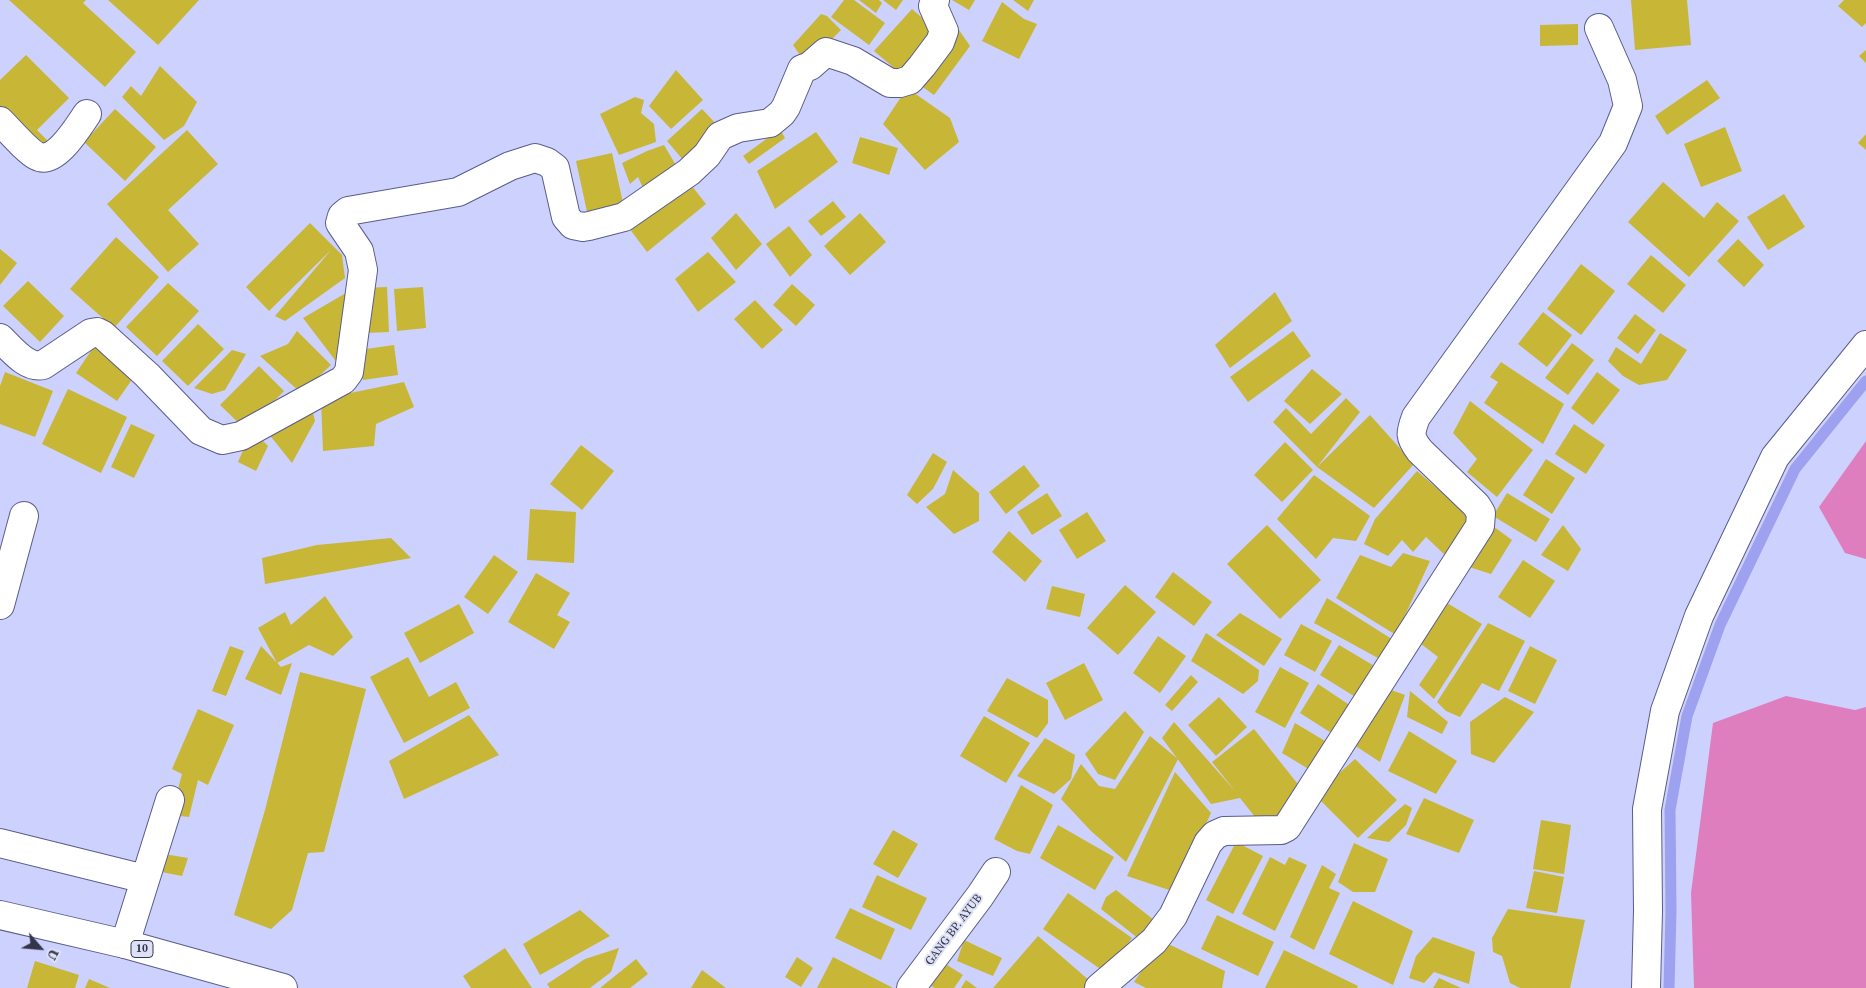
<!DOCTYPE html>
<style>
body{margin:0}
#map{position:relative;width:1866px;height:988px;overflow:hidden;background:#cdd1fd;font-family:"Source Serif 4",serif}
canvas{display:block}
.north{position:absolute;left:15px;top:923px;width:50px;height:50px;-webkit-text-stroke:4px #dee0f6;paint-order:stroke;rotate:117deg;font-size:14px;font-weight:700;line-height:20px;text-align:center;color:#34354b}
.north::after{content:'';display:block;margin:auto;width:18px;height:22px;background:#34354b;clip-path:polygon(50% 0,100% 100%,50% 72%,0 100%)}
</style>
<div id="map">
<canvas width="1866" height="988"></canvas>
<div class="north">U</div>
</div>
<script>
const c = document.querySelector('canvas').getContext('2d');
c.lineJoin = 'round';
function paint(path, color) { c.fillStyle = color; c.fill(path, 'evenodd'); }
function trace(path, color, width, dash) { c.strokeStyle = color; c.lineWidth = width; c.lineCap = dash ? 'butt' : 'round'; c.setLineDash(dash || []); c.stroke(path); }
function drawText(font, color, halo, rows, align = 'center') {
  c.font = font + ' "Source Serif 4",serif'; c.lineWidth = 4; c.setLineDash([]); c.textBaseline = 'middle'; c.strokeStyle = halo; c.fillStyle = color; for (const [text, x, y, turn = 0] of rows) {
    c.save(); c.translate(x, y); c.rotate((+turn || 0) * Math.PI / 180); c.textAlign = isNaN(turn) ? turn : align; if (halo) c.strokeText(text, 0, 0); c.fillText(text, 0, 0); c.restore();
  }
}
const forest = new Path2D(`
 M1866,441V559L1845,553L1819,507Z
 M1786,696L1855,710L1866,707V988H1694L1691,893L1713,723Z`);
const stream = new Path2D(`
 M1669,988L1671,911L1670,810L1687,716L1720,625L1795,469L1866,381`);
const building = new Path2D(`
 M9,0H86L83,3L136,52L105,87Z
 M108,0H199L158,45Z
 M844,0H854L885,23L869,45L831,17Z
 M859,0H879L882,3L876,13Z
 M883,0H903L896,10Z
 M952,0H975L969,10Z
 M1013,0H1034L1028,11Z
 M1631,0H1687L1691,45L1635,50Z
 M1844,0H1866V23L1862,27L1838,6Z
 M1002,2L1024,19L1037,24L1019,59L982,41Z
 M912,9L936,30L900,73L874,51Z
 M821,14L827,16L841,30L810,61L802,58L793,45Z
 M1578,24V45L1540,46V25Z
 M959,30L970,46L934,95L917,83Z
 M1866,50V63L1859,56Z
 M26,55L69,98L37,130L49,142L40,152L0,111V80Z
 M160,66L197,102L184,126L164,140L122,97L131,86L141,96Z
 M676,70L703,100L671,129L649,106Z
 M1707,80L1720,98L1667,135L1655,116Z
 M907,88L950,118L959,142L925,170L883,124Z
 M635,97L644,100L641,113L654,124L656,142L619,155L600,114Z
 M115,109L156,147L125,181L84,142Z
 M702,109L718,126L684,161L667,141Z
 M1725,127L1742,171L1701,187L1684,144Z
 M780,129L785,138L749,164L743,156Z
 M187,130L218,164L168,210L199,244L168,272L107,204Z
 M816,132L838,162L775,209L757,171Z
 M1866,134V150L1858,143Z
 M860,137L898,148L889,175L852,163Z
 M664,145L677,167L644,190L638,177L630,184L622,163L647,151Z
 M612,153L625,212L589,221L576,161Z
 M688,181L706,204L647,252L629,228Z
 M1663,182L1704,218L1717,202L1739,221L1689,277L1628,222Z
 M1784,194L1805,227L1768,250L1747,217Z
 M833,201L846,217L821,236L808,221Z
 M736,213L762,244L736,270L711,238Z
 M860,213L886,242L850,275L824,246Z
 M310,223L342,255L345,278L285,321L275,316L331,250L269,311L246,287Z
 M789,226L812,255L790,277L766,244Z
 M116,237L159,277L114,328L70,289Z
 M1738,239L1764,265L1744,287L1717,261Z
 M0,249L17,263L0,285Z
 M708,252L736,282L698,312L675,279Z
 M1651,255L1686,285L1663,313L1627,284Z
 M1581,264L1615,291L1581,335L1547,309Z
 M28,281L64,316L40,342L3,306Z
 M168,283L199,311L157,356L126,327Z
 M792,284L815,305L796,326L773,305Z
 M387,287L389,332L365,333L362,288Z
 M423,287L426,328L397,331L394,289Z
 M1275,292L1292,321L1230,368L1215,345Z
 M346,293L343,362L335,360L303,318Z
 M755,300L783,330L762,349L734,319Z
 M1543,312L1572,335L1547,367L1518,344Z
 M1635,314L1656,330L1638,354L1617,338Z
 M198,324L224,349L188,386L162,361Z
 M297,331L331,365L301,393L260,356L288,344Z
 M1293,331L1311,356L1248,402L1230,377Z
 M1660,333L1687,350L1667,380L1639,385L1623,376L1608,361L1616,347L1641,364Z
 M97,342L138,371L117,401L76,373Z
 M1572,343L1594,360L1568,395L1545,378Z
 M394,345L398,375L363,380L359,350Z
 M232,350L246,354L225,390L212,394L194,388Z
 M1501,362L1564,404L1543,444L1484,403L1498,382L1490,377Z
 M259,366L284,391L246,430L220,405Z
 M1312,369L1342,394L1310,424L1284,401Z
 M5,372L53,391L35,437L0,424V386Z
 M1597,372L1620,390L1593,425L1571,408Z
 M404,382L414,407L376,424L374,446L323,451L321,399Z
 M68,389L127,417L101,473L42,444Z
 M1346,398L1360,412L1317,467L1273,422L1286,408L1311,434Z
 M1470,401L1533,450L1497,497L1467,472L1477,459L1453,433Z
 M312,409L315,421L292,463L268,433Z
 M1370,415L1414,464L1374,508L1317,467Z
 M131,424L155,435L134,478L111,467Z
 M1574,424L1605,445L1586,474L1555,454Z
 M261,439L268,446L256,471L238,462L244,448Z
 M1285,442L1313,470L1282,502L1254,475Z
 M581,445L614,471L582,510L550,484Z
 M933,453L947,462L933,489L917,504L907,495Z
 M1546,459L1575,478L1552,514L1523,495Z
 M1024,465L1040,486L1006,514L989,492Z
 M953,470L979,493V521L954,534L926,507L945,494Z
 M1417,471L1477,523L1447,557L1426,537L1413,552L1402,540L1388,556L1364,544L1375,519Z
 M1314,475L1370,516L1356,541L1333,538L1316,559L1277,519Z
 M1047,493L1062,516L1032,535L1017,512Z
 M1507,493L1550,519L1536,542L1493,516Z
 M530,509L576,512L574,563L527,560Z
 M1087,512L1106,541L1077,559L1059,530Z
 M1490,524L1512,540L1491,574L1463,565Z
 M1267,525L1321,580L1280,619L1227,564Z
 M1563,525L1581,549L1568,571L1541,555Z
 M1009,531L1042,561L1025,582L992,552Z
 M391,538L411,558L265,584L262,558L317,545Z
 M1403,553L1430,561L1396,635L1336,598L1360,555L1391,567Z
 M494,555L518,572L488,614L464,597Z
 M1523,560L1555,581L1530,618L1498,597Z
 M1173,572L1212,602L1194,626L1155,597Z
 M536,573L570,593L557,615L570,622L554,649L508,622Z
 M1125,585L1156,612L1118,655L1087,628Z
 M1052,586L1085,594L1080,617L1046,609Z
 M325,596L353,637L333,656L309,645L277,663L258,628L285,612L291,625Z
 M1327,598L1398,643L1387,663L1314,623Z
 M1442,600L1482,624L1434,699L1419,685L1438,657L1416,640Z
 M459,604L474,633L420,663L404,633Z
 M1240,613L1282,639L1264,666L1216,635Z
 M1488,623L1525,641L1499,691L1482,683L1460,717L1446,711L1437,702Z
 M1301,624L1332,641L1315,672L1284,655Z
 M1206,633L1259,670L1258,681L1243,694L1191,661Z
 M1158,636L1186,656L1160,693L1133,673Z
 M1339,645L1376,667L1357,698L1320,675Z
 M230,646L244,651L226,696L212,691Z
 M261,646L281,667L292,663L281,695L245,679Z
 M1530,646L1557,660L1535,704L1508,691Z
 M408,657L429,697L456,682L470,708L404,743L370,677Z
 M1084,663L1103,700L1065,720L1046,683Z
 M1280,667L1309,683L1285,728L1255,712Z
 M300,672L366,689L324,852L308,853L292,910L271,929L234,915L265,810Z
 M1191,675L1198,682L1172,711L1165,705Z
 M1007,678L1048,700V723L1037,738L987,711Z
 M1318,684L1354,708L1336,736L1300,713Z
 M1383,687L1405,695L1380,762L1348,741Z
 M1410,691L1448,722L1442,734L1407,717Z
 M1219,697L1247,727L1216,756L1188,725Z
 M1505,697L1534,712L1494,763L1471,754L1470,722Z
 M198,709L234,725L208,785L198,780L189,817L171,815L182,774L172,769Z
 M1125,711L1144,732L1115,780L1098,774L1085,754Z
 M469,715L499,755L404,799L389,761Z
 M984,716L1030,743L1006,783L960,756Z
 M1174,722L1235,791L1212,762L1254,729L1305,793L1263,827L1240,798L1211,804L1162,738Z
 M1295,723L1330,744L1312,771L1282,753Z
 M1409,731L1457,761L1436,794L1388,771Z
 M1150,736L1178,759L1126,862L1091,831L1061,799L1081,764L1099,786L1115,789Z
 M1045,738L1075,755L1071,779L1054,794L1017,776Z
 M1355,759L1397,800L1358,838L1315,795Z
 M1175,772L1211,813L1175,892L1127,876Z
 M1021,785L1053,805L1030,854L1017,851L994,839Z
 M1424,798L1474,820L1459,853L1406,834Z
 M1405,804L1412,808L1406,825L1389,842L1367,838Z
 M1541,820L1571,825L1564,874L1533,869Z
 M1058,825L1114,857L1095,890L1040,858Z
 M893,830L918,844L898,878L873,864Z
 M1236,842L1263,856L1233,914L1206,900Z
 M1354,843L1388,859L1375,892H1353L1338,882Z
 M158,853L188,858L182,876L151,870Z
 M1270,857L1285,865L1289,857L1307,865L1275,931L1242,914Z
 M1322,865L1336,874L1329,888L1340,893L1314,950L1290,937Z
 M1534,871L1564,877L1557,913L1526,908Z
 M877,875L927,898L911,930L862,907Z
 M1116,890L1159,924L1144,943L1101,909L1106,897Z
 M1068,893L1132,938L1106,973L1043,929Z
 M1353,901L1413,931L1393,985L1329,954Z
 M850,908L895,929L881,960L835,938Z
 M1508,909L1585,920L1570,988H1520L1510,983L1502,956L1493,952L1492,938Z
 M580,910L610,936L540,975L523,944Z
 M1217,915L1274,942L1258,976L1201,949Z
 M1038,936L1091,982L1085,988H993Z
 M1433,937L1475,952L1469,984L1434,972L1424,983L1409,978L1416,956Z
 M964,940L1002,958L993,976L957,961Z
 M1162,941L1225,971L1222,988H1146L1134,982Z
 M505,948L532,988H471L463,976Z
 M619,948L611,972L590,988H550L547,984L585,959Z
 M1284,950L1358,986L1357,988H1265Z
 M797,957L813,968L801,987L785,977Z
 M833,957L893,988H817Z
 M636,959L648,974L630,988H600Z
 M35,961L79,975L75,988H27Z
 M944,963L963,975L954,988H935L931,986Z
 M702,970L726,988H691Z
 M1439,978L1461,988H1433Z
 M89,979L110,988H85Z
 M966,980L977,988H961Z`);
const minor = new Path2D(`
 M0,121C9,130 28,152 37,156C55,166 78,127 87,114
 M0,338C11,348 26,369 43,365L91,333L97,332L103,335L147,375L201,431L222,440L241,436L343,380L349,372L363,270L359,251L340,223L342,216L348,211L458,192L510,166L535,158L547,162L555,168L566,217L573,225L583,227L589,226L624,217L689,172L707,155L720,136L738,128L770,123L782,113L786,107L802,69L810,66L826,52L853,61L890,83H900L910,80L922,66L940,42L944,31L933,6L935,0
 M0,605L24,516
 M0,843L145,879
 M125,944L170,800
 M911,988L980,896L996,872
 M1099,988L1154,941L1173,916L1208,843L1215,835L1224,831L1281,830L1287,827L1480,526L1481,513L1476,505L1420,451C1409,437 1410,433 1416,417L1613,143L1628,106L1622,80L1599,28
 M1646,988L1648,911L1647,809L1665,711L1699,616L1775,457L1866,345`);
const highway = new Path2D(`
 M0,915L125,944L283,988`);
const shields = [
 [142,949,22]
];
const shieldNames = [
 ["10",142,949]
];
const streetNames = [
 ["GANG BP. AYUB",954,930,-53]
];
paint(forest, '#df7ebe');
trace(stream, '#9da1f0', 11);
paint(building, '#c8b636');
trace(minor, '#5a5d8c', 30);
trace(highway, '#5a5d8c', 30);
trace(minor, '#fff', 28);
trace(highway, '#fff', 28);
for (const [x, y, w] of shields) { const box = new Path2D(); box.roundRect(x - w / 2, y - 8.5, w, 17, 4); c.fillStyle = '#dee0f6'; c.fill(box); trace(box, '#34354b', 1); }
drawText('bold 11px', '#34354b', null, shieldNames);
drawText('12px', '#34354b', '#dee0f6', streetNames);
</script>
